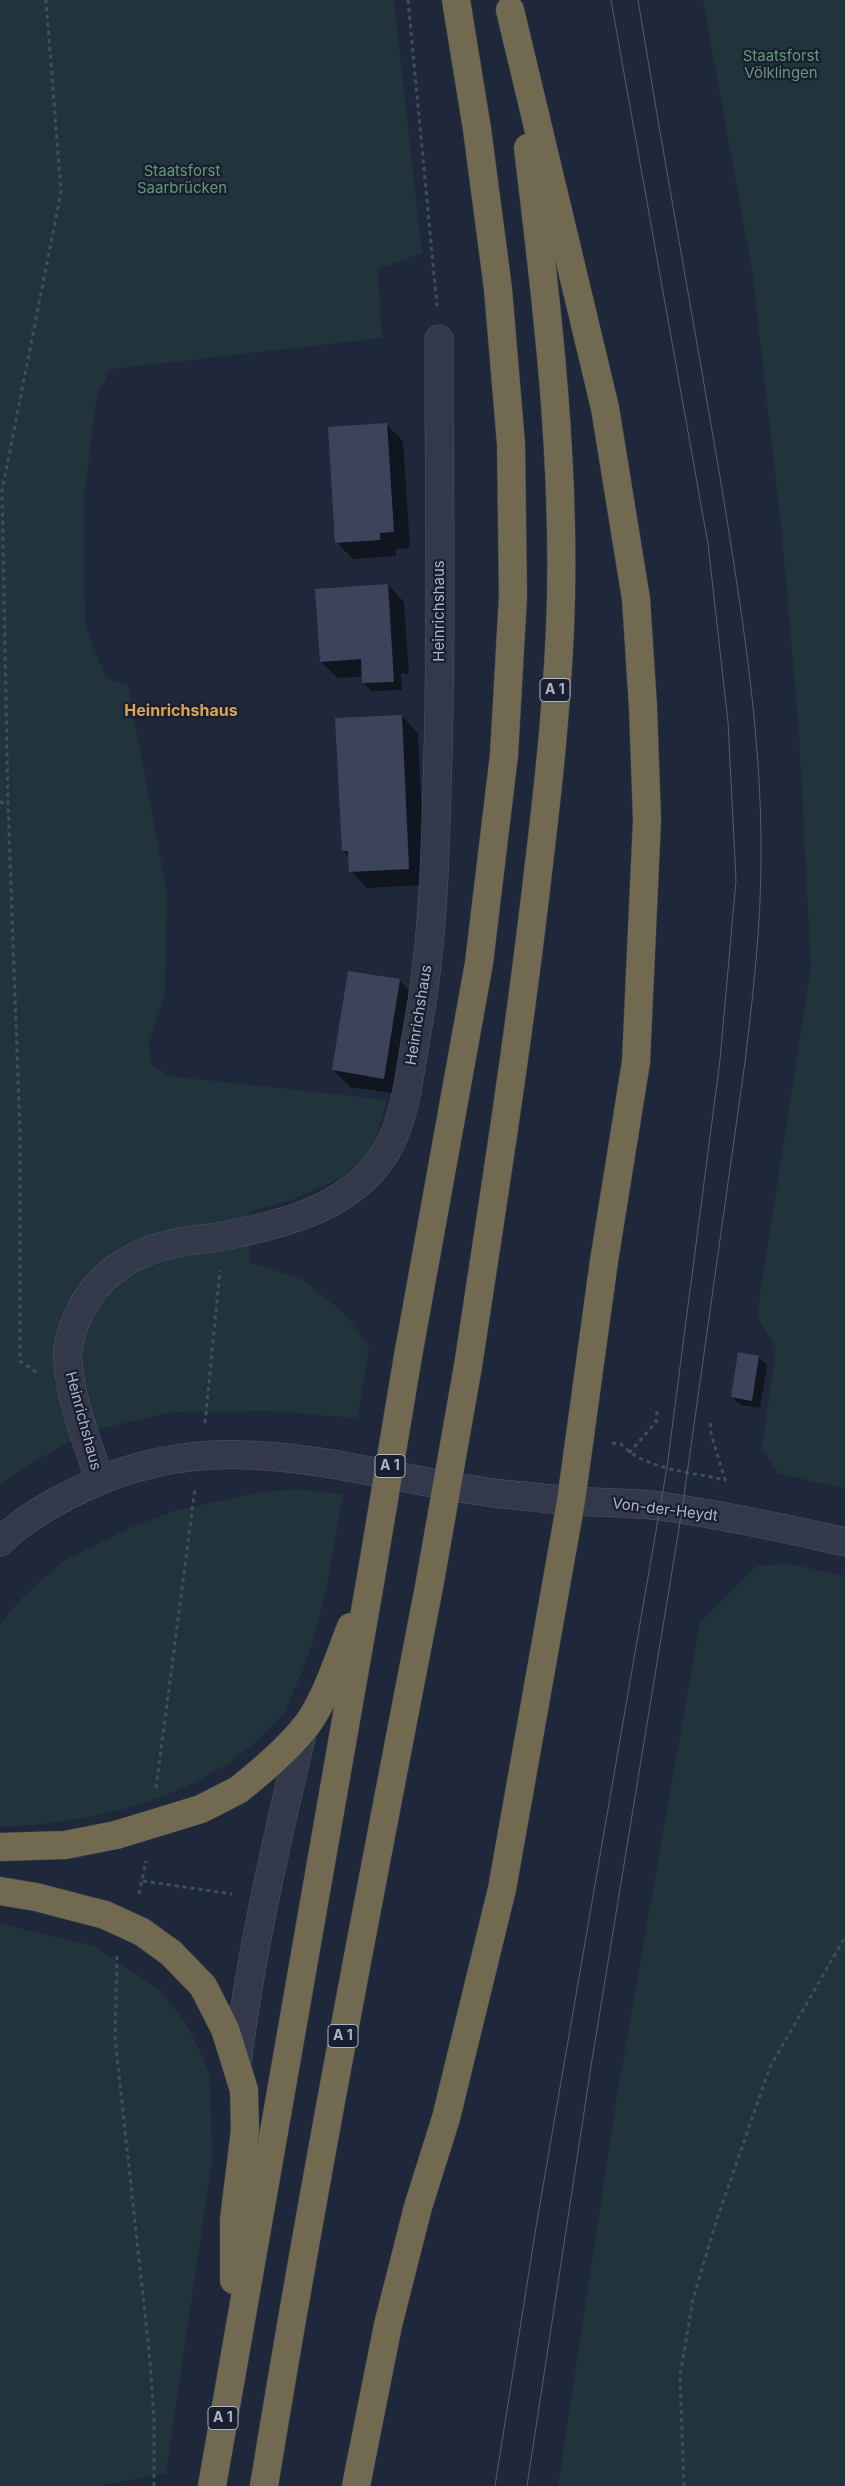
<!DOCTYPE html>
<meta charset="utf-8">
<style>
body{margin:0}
canvas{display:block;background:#1f273a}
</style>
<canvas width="845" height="2486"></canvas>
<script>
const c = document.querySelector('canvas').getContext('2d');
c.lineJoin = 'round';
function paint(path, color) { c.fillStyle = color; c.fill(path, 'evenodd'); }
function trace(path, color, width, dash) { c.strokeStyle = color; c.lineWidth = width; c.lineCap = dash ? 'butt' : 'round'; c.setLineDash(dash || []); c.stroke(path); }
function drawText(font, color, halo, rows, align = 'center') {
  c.font = font + ' Inter,sans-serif'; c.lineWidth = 4.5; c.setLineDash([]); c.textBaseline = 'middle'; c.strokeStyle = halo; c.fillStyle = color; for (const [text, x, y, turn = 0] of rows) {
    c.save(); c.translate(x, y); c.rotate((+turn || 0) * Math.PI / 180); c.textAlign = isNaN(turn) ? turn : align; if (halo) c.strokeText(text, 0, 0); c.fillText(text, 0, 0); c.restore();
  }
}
const green = new Path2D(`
 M0,0H394L422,253L378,269L382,338L111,369L97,395L84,497L85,626L106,678L128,686L167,893L165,995L149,1043L151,1064L168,1076L387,1100L371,1154L339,1179L294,1199L249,1212V1262L303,1280L347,1316L369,1349L357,1418L269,1411L172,1412L86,1432L20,1470L0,1485Z
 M703,0H845V1489L778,1473L762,1447L776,1349L757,1315L811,967L799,734L782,534L752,270Z
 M295,1489L343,1494C331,1559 323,1628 295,1688C291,1696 288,1706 284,1713C279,1720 271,1726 265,1732C200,1800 91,1823 0,1827V1624L20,1600L62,1562L127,1529L173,1511L257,1493Z
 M790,1564L845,1576V2486H558L618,2090L700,1622L757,1566Z
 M0,1924L94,1946L161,1991L189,2028L210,2075L212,2160L166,2473L99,2486H0Z`);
const shadow = new Path2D(`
 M387,425L403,441L410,548L396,549V556L353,559L336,542Z
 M388,585L404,602L409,674H401L402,690L371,691L363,683V677L338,678L321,662Z
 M402,716L418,733L425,885L367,888L351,871L350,858L343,851Z
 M349,972L400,981L416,997L400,1094L350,1087L333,1070Z
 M759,1357L767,1365L760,1408L741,1405L732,1397Z`);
const building = new Path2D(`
 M387,423L394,532L380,533V540L335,543L328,427Z
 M388,584L394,682L362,683L361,659L320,662L315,589Z
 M402,715L409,869L349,872L348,851H342L335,718Z
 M348,971L400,979L384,1079L332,1070Z
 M738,1352L759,1356L752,1401L731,1397Z`);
const path = new Path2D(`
 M408,0L437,306
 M0,802L8,804
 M36,1372L20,1361V1134L8,804L2,491L61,192L46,0
 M205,1423L220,1270
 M612,1443L621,1444C645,1470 692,1472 725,1480L710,1430L711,1419
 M629,1453L656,1422L657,1411
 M156,1788L195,1489
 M143,1881L232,1894
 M139,1894L146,1861
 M117,1956L115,2038L150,2361L154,2418V2486
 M684,2486L680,2376L693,2299L717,2219L770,2067L845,1937`);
const minor = new Path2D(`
 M100,1480C87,1442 71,1402 68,1362C66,1346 71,1331 78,1316C96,1275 133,1251 177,1243C192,1239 208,1239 224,1236C286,1224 360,1205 390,1144C407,1110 410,1069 417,1032C432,951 435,870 437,788C442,639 439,489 439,339
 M0,1542C23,1519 52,1503 81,1489C227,1418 354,1476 502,1494C525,1496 549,1499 572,1501C601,1503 631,1502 660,1506C722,1515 784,1528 845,1542
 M237,2063C251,1951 277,1839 303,1729`);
const highway = new Path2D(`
 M408,1356L479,963L504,755L513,596L511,444L498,289L477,129L456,0
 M468,1366C493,1202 519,1038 538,872C549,781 559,688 561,596C564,446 546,297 528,148
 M238,1790C261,1772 283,1753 302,1731C325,1704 338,1659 351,1627
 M0,1847L65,1845L116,1835
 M0,1891L36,1897L105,1915
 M171,1953L203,1986L225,2029L244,2090L245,2130L234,2220V2280
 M212,2486L371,1577
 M264,2486C313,2185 371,1886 429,1587
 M356,2486L388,2325L418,2207L446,2118L502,1889L571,1501L604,1261L636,1062L647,820L643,707L636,599L605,408L510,10`);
const tram = new Path2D(`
 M495,2486L537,2221L667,1467L720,1060L736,880L728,722L708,544L611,0
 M527,2486L592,2060L682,1510L745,1062C753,994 761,927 761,858C762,733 741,607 721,483C694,322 664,161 638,0`);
const highwayBridge = new Path2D(`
 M371,1577L408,1356
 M429,1587L468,1366
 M116,1835L201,1809L238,1790
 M105,1915L142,1932L171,1953`);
const shields = [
 [555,690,30],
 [390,1466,30],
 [343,2036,30],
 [223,2418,30]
];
const shieldNames = [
 ["A 1",555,690],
 ["A 1",390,1466],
 ["A 1",343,2036],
 ["A 1",223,2418]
];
const parkNames = [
 ["Staatsforst",781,56],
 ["Völklingen",781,73],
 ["Staatsforst",182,171],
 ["Saarbrücken",182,188]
];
const streetNames = [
 ["Heinrichshaus",439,611,-90],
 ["Heinrichshaus",419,1015,-81],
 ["Heinrichshaus",83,1421,75],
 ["Von-der-Heydt",665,1510,7]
];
const neighbourhoodNames = [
 ["Heinrichshaus",181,711]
];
paint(green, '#21343b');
paint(shadow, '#0007');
paint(building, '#3b445b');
trace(minor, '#4e5465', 29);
trace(highway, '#3b4152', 29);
trace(path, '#3c5056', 3, [4, 4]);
trace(minor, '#33394a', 28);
trace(highway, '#716950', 28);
trace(tram, '#555c72', 1);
trace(highwayBridge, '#3b4152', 29, []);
trace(highwayBridge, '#716950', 28);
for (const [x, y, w] of shields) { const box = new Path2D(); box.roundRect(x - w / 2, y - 11.5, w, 23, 4); c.fillStyle = '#191f2f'; c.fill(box); trace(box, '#aeb4c7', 1); }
drawText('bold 14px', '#aeb4c7', null, shieldNames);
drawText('15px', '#649978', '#191f2f', parkNames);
drawText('15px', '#aeb4c7', '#191f2f', streetNames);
drawText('bold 16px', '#dba355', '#191f2f', neighbourhoodNames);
</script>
